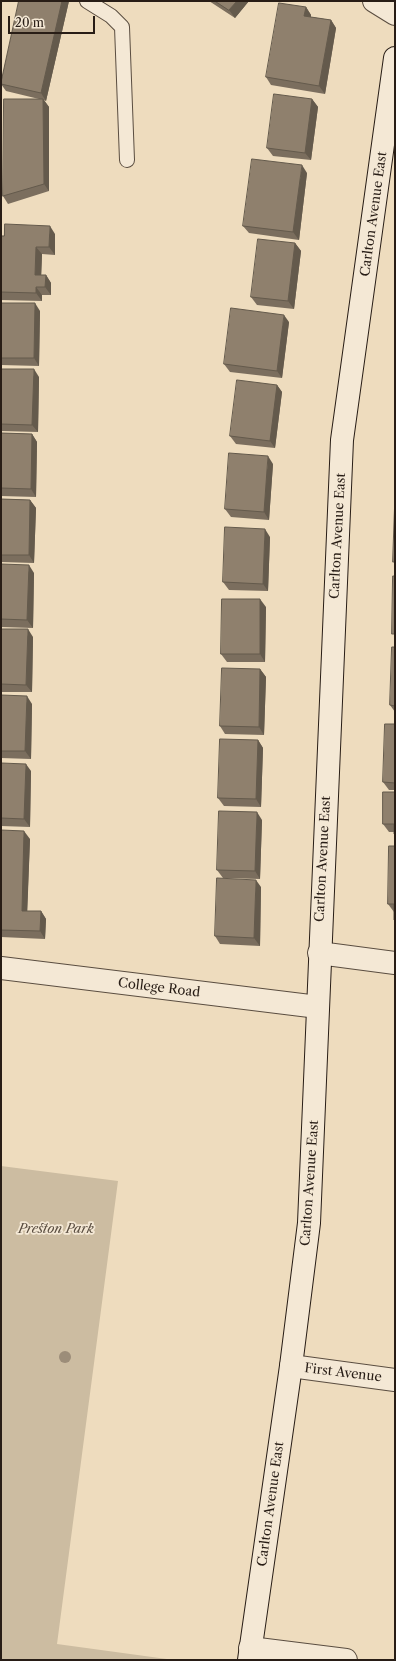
<!DOCTYPE html>
<style>
body{margin:0}
#map{position:relative;width:396px;height:1661px;overflow:hidden;background:#eedcbe;font-family:"Libre Caslon Text",serif}
canvas{display:block}
.frame{position:absolute;inset:0;border:2px solid #281d16;pointer-events:none}
.scale{position:absolute;left:8px;top:16px;width:87px;height:18px;box-sizing:border-box;border:2px solid #281d16;border-top:0;padding-left:5px;font-size:12px;line-height:14px;white-space:nowrap;color:#281d16;-webkit-text-stroke:3px #f4e8d5;paint-order:stroke}
</style>
<div id="map">
<canvas width="396" height="1661"></canvas>
<div class="frame"></div>
<div class="scale">20 m</div>
</div>
<script>
const c = document.querySelector('canvas').getContext('2d');
c.lineJoin = 'round';
function paint(path, color) { c.fillStyle = color; c.fill(path, 'evenodd'); }
function trace(path, color, width, dash) { c.strokeStyle = color; c.lineWidth = width; c.lineCap = dash ? 'butt' : 'round'; c.setLineDash(dash || []); c.stroke(path); }
function drawText(font, color, halo, rows, align = 'center') {
  c.font = font + ' "Libre Caslon Text",serif'; c.lineWidth = 3.5; c.setLineDash([]); c.textBaseline = 'middle'; c.strokeStyle = halo; c.fillStyle = color; for (const [text, x, y, turn = 0] of rows) {
    c.save(); c.translate(x, y); c.rotate((+turn || 0) * Math.PI / 180); c.textAlign = isNaN(turn) ? turn : align; if (halo) c.strokeText(text, 0, 0); c.fillText(text, 0, 0); c.restore();
  }
}
const green = new Path2D(`
 M1,1166L118,1181L57,1644L174,1660H1Z`);
const lane = new Path2D(`
 M87,1L111,16L122,27L127,160`);
const street = new Path2D(`
 M374,1L395,14
 M319,953L395,963
 M1,968L318,1007
 M291,1366L395,1380
 M250,1648L346,1660`);
const secondary = new Path2D(`
 M249,1660L291,1366L309,1223L342,440L395,58`);
const trees = [
 [65,1357]
];
const wall = new Path2D(`
 M19,1H69L46,101L44,100L49,107V191L8,204L3,196L39,99L6,91L1,84V82Z
 M209,1H249L235,18Z
 M306,7L311,15V17L331,20L336,28L325,94L271,85L266,77Z
 M312,99L318,107L311,160L273,156L267,148Z
 M307,173L299,240L249,233L243,226Z
 M55,234V255L42,254L41,275H46L51,283V295H42V301L1,300V236Z
 M295,243L301,251L294,309L257,305L251,297Z
 M1,303L40,311L39,366L1,365Z
 M289,322L282,378L230,372L224,364Z
 M1,369L39,377L38,432L1,431Z
 M277,385L282,392L275,448L236,444L230,436Z
 M1,433L32,434L37,442L36,497L1,496Z
 M273,464L269,520L231,517L225,509Z
 M1,499L30,500L36,508L34,563L1,562Z
 M270,537L268,591L229,590L223,582Z
 M1,564L34,573L33,628L1,627Z
 M266,607L265,662H227L221,654Z
 M1,629L33,637L32,692H1Z
 M395,647V712L390,705Z
 M260,669L266,677L264,735L225,734L220,726Z
 M1,695L32,704L31,759L1,758Z
 M395,724V790H389L383,782Z
 M258,740L263,748L261,807L224,806L218,798Z
 M1,763L31,771L30,827L1,826Z
 M395,792V835L394,834V832H389L383,824Z
 M262,820L260,879L223,878L217,870Z
 M1,830L30,839L27,911H41L46,919L45,939L1,937Z
 M395,846V922L394,920V912L388,904Z
 M261,887L260,946L220,944L215,936Z`);
const shadedWall = new Path2D(`
 M62,1H69L46,101L41,93Z
 M237,1H249L235,18L229,10Z
 M306,7L311,15L310,23L304,16Z
 M331,20L336,28L325,94L319,86Z
 M43,99L49,107V191L44,184Z
 M312,99L318,107L311,160L305,153Z
 M302,165L307,173L299,240L293,232Z
 M50,226L55,234V255L49,247Z
 M295,243L301,251L294,309L288,301Z
 M36,247L42,254L41,283L35,275Z
 M46,275L51,283V295L45,287Z
 M36,287L42,295V301L36,293Z
 M35,303L40,311L39,366L34,358Z
 M284,315L289,322L282,378L277,371Z
 M34,369L39,377L38,432L32,425Z
 M277,385L282,392L275,448L270,441Z
 M32,434L37,442L36,497L31,489Z
 M268,456L273,464L269,520L264,512Z
 M30,500L36,508L34,563L29,555Z
 M265,529L270,537L268,591L263,584Z
 M29,565L34,573L33,628L27,620Z
 M260,599L266,607L265,662L260,654Z
 M28,629L33,637L32,692L26,685Z
 M260,669L266,677L264,735L259,727Z
 M27,696L32,704L31,759L25,751Z
 M258,740L263,748L261,807L256,799Z
 M26,764L31,771L30,827L24,819Z
 M257,812L262,820L260,879L255,871Z
 M24,831L30,839L27,919L22,911Z
 M256,880L261,887L260,946L254,938Z
 M41,911L46,919L45,939L40,931Z`);
const building = new Path2D(`
 M19,1H62L41,93L1,84Z
 M215,1H237L229,10Z
 M279,3L306,7L304,16L331,20L319,86L266,77Z
 M274,94L312,99L305,153L267,148Z
 M4,99H43L44,184L3,196Z
 M252,159L302,165L293,232L243,226Z
 M5,224L50,226L49,247H36L35,275H46L45,287H36V293L1,292V236H4Z
 M258,239L295,243L288,301L251,297Z
 M1,303H35L34,358H1Z
 M231,308L284,315L277,371L224,364Z
 M1,369H34L32,425L1,424Z
 M237,380L277,385L270,441L230,436Z
 M1,433L32,434L31,489L1,488Z
 M229,453L268,456L264,512L225,509Z
 M395,495V562H393Z
 M1,499L30,500L29,555H1Z
 M225,527L265,529L263,584L223,582Z
 M1,564L29,565L27,620L1,619Z
 M393,576H395V634H392Z
 M222,599H260V654H221Z
 M1,629H28L26,685L1,684Z
 M392,647H395V706L390,705Z
 M222,668L260,669L259,727L220,726Z
 M1,695L27,696L25,751H1Z
 M385,724H395V783L383,782Z
 M220,739L258,740L256,799L218,798Z
 M1,763L26,764L24,819L1,818Z
 M383,792H395V834H394V824H383Z
 M219,811L257,812L255,871L217,870Z
 M1,830L24,831L22,911H41L40,931L1,930Z
 M389,846H395V920H394V904H388Z
 M217,878L256,880L254,938L215,936Z`);
const streetNames = [
 ["Carlton Avenue East",374,214,-82],
 ["Carlton Avenue East",338,536,-87],
 ["Carlton Avenue East",323,859,-87],
 ["College Road",159,988,7],
 ["Carlton Avenue East",310,1183,-86],
 ["First Avenue",343,1373,7],
 ["Carlton Avenue East",271,1504,-82]
];
const parkNames = [
 ["Preston Park",56,1229]
];
paint(green, '#ccbca1');
trace(lane, '#5a4d40', 16);
trace(street, '#5a4d40', 24);
trace(secondary, '#281d16', 24);
trace(lane, '#f4e8d5', 14);
trace(street, '#f4e8d5', 22);
trace(secondary, '#f4e8d5', 22);
c.fillStyle = '#9c8d79';
for (const [x, y] of trees) { c.beginPath(); c.arc(x, y, 6, 0, 2 * Math.PI); c.fill(); }
paint(wall, '#7b6e5e');
paint(shadedWall, '#645a4c');
paint(building, '#8f806d');
trace(building, '#645a4c', 1);
drawText('13px', '#281d16', '#f4e8d5', streetNames);
drawText('italic 13px', '#594d40', '#f4e8d5', parkNames);
</script>
